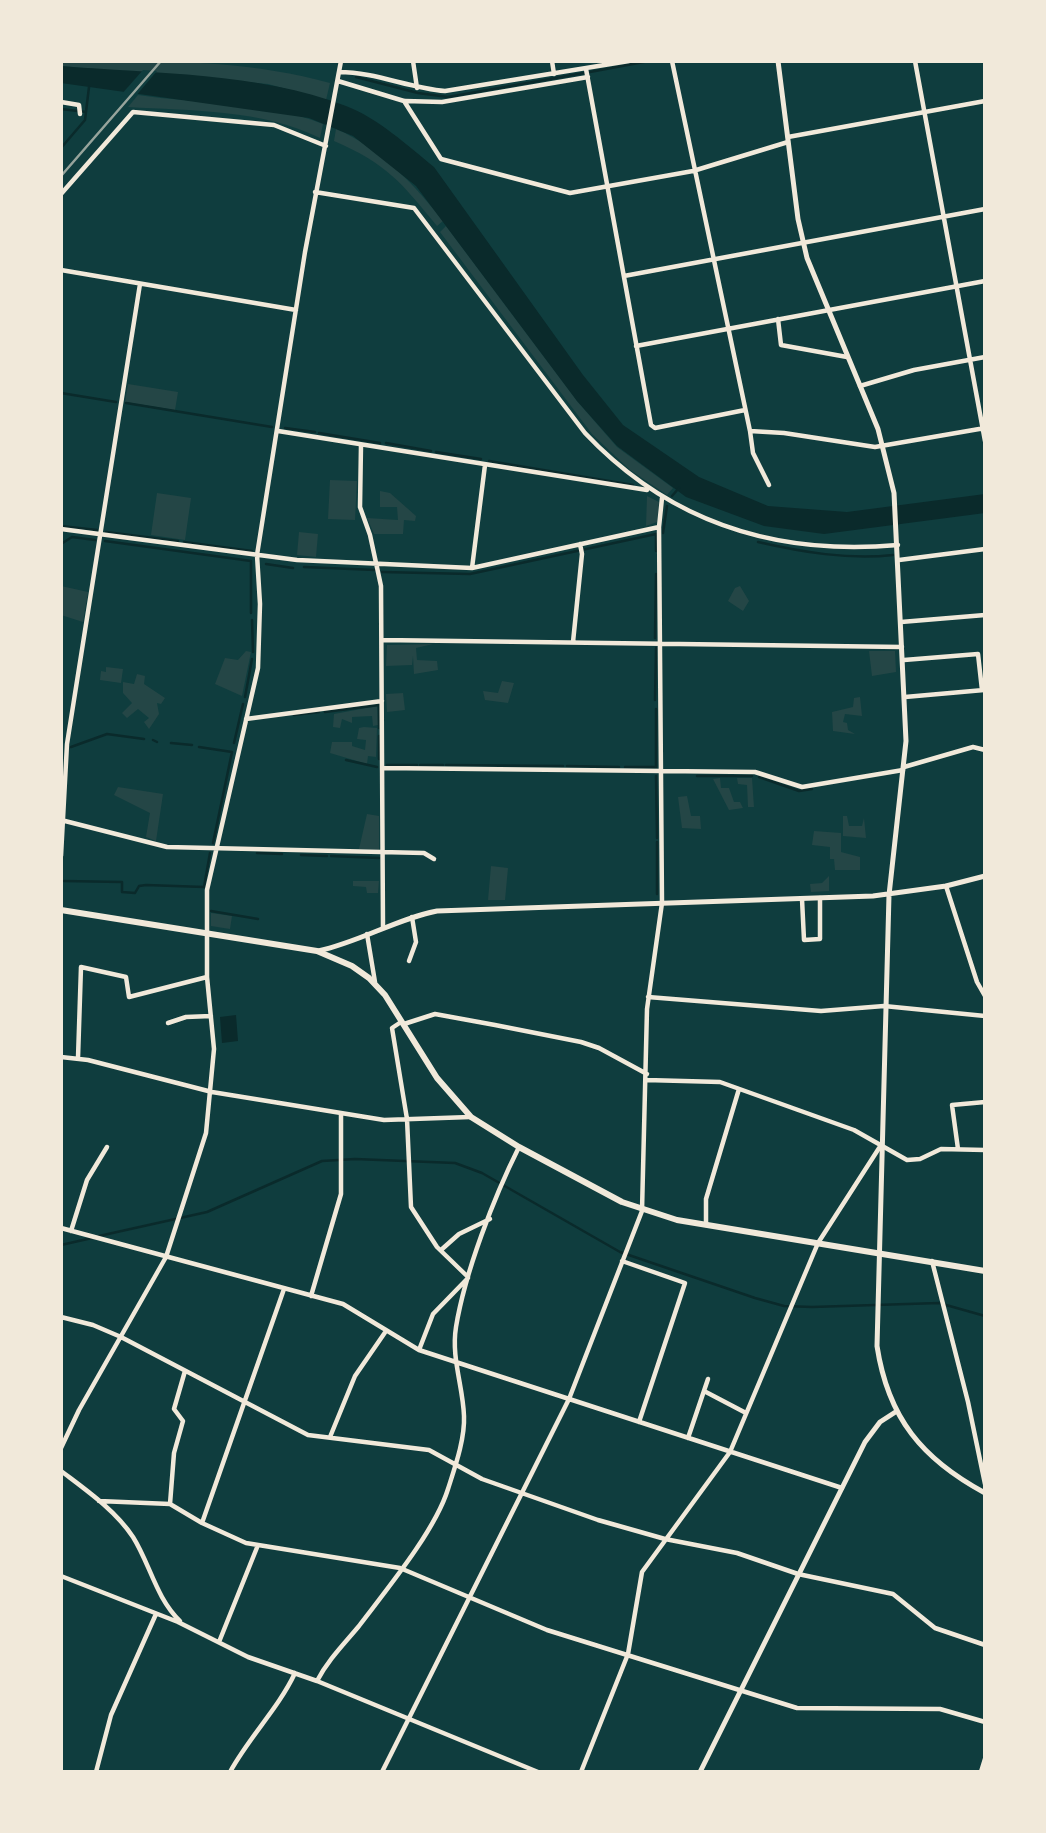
<!DOCTYPE html>
<style>
body{margin:0}
#map{position:relative;width:1046px;height:1833px;overflow:hidden;background:#0f3d3e;font-family:"Noto Sans",sans-serif}
canvas{display:block}
.frame{position:absolute;inset:0;border:63px solid #f1e9da;pointer-events:none}
</style>
<div id="map">
<canvas width="1046" height="1833"></canvas>
<div class="frame"></div>
</div>
<script>
const c = document.querySelector('canvas').getContext('2d');
c.lineJoin = 'round';
function paint(path, color) { c.fillStyle = color; c.fill(path, 'evenodd'); }
function trace(path, color, width, dash) { c.strokeStyle = color; c.lineWidth = width; c.lineCap = dash ? 'butt' : 'round'; c.setLineDash(dash || []); c.stroke(path); }
const green = new Path2D(`
 M61,61C154,61 240,58 330,83L326,100L268,84L61,66Z
 M138,95C198,104 266,101 323,124L320,138C261,109 192,111 128,107Z
 M336,129C379,147 415,185 443,221L437,226C401,182 387,164 334,141Z
 M446,226L577,401L617,447L673,488L667,495L630,470L592,434L440,232Z
 M128,384L178,392L175,410L125,402Z
 M330,480L357,481L355,520L328,519Z
 M380,491L390,493L416,516L415,521L404,520L403,534H374L367,518L398,520L397,507H380Z
 M157,493L191,498L185,540L151,535Z
 M647,496L659,502L657,522L646,526Z
 M299,532L318,534L316,557L297,555Z
 M61,586L88,592L83,622L61,615Z
 M740,586L749,601L743,611L728,601L735,588Z
 M433,644L416,648L417,660L437,661L438,670L414,674L413,656L412,665L386,666L387,645Z
 M246,651L251,652L242,696L215,684L225,658L238,660Z
 M869,651H895L896,672L872,676Z
 M106,667L123,669L121,683L100,680L101,671L106,672Z
 M137,674L145,676L144,684L165,698L161,704L157,703L159,714L149,729L144,722L149,718L138,709L127,718L122,713L132,703L123,693V682L134,684Z
 M502,681L514,683L508,703L485,700L483,691L498,693Z
 M403,693L405,710L387,712L386,694Z
 M860,697L862,716L845,714L843,722L847,723L848,730L855,734L833,731L832,712L853,707L854,698Z
 M377,706L378,725L373,726L372,716L352,717V723L342,719L340,728L333,727L334,714Z
 M364,727L377,728L376,757L368,756L367,764L330,753L332,742H352V746L365,750L366,740L357,739L359,728Z
 M720,778L721,788H729L734,802H740L743,808L729,810L713,779Z
 M737,778H752L754,807H748L747,785L738,784Z
 M118,787L163,794L156,841L146,837L150,813L114,795Z
 M687,796L691,816H700L701,829L682,828L678,797Z
 M367,814L379,816V850L359,849Z
 M843,816H847L849,826H862L864,818L866,838L843,836Z
 M814,831L841,833V852L860,857V870H835L834,859H830V847L812,845Z
 M491,866L508,868L505,900H488Z
 M829,876V891L811,892L810,884L822,883Z
 M353,881H379L378,893H367L366,887L353,886Z
 M211,913L232,916L230,929L211,926Z`);
const water = new Path2D(`
 M61,66C155,74 257,72 346,106C378,118 408,146 434,167L583,375L623,425L699,477L768,506L847,512L985,494V513L824,534L764,526L686,497L617,446L577,401L416,186L353,136L309,118L61,83Z
 M236,1015L238,1041L222,1043L220,1017Z`);
const pier = new Path2D(`
 M143,70L157,71L134,98L120,96Z`);
const stream = new Path2D(`
 M590,72L649,61
 M356,77L418,93L448,97L584,73
 M61,109L86,112
 M61,148L85,120L89,87
 M61,393L116,402
 M126,403L272,427
 M285,428L315,432
 M319,433L380,443
 M386,443L431,451
 M436,452L481,459
 M489,461L633,485
 M672,496L679,488
 M61,526L97,530
 M106,532L178,541
 M663,533L667,506
 M105,541L251,561V613
 M184,542L252,551
 M758,542C802,552 848,560 893,555
 M61,544L72,537L95,540
 M266,564L293,568
 M304,567L375,570
 M382,572L470,574L656,534V551
 M252,620L253,652
 M655,638L656,574
 M245,697L252,659
 M655,700L656,648
 M325,712L379,705V728
 M294,715L319,712
 M379,736V759
 M153,740L157,742
 M171,743L192,745
 M234,743L243,704
 M71,747L107,734L144,739
 M199,747L232,752L213,843
 M346,760L377,767
 M387,765H417
 M420,765H443
 M446,765L563,766
 M567,766L619,767
 M625,767H656V709
 M656,776L657,838
 M697,776H752
 M759,777L799,791L812,789
 M657,842V894
 M257,853L282,854
 M301,855L327,856
 M331,856L379,858
 M64,881L122,882V892L135,893L139,886L146,885L204,887L210,853
 M211,911L258,919
 M99,1236L207,1212L322,1161L355,1159L455,1163L482,1173L620,1252L755,1298L784,1306L812,1307L939,1303L985,1316
 M61,1245L92,1238`);
const minor = new Path2D(`
 M413,61L417,88
 M552,61L554,74
 M672,61L750,431L784,433L875,447L985,428
 M915,61L985,441
 M586,69L651,425L655,428L745,410
 M339,72C375,72 409,88 445,91L629,61
 M338,81L404,101L441,159L570,193L693,171L788,142
 M405,101L442,102L588,77
 M61,102L79,105L80,114
 M788,137L985,101
 M315,192L414,208L585,433C670,523 776,556 898,545
 M61,194L133,112L274,125L326,146
 M61,270L296,310
 M624,276L985,209
 M778,319L781,345L847,357
 M636,346L985,281
 M860,386L914,370L985,357
 M278,431L647,490
 M750,431L753,453L769,485
 M361,445L360,507L370,535L381,586L383,928
 M61,529L297,560L472,568L659,527
 M899,560L985,549
 M472,568L485,465
 M901,622L985,615
 M382,640L902,647
 M573,642L582,554L580,544
 M904,660L978,654L982,690
 M905,697L984,690
 M246,719L382,701
 M904,767L973,747L985,750
 M383,768L755,772L802,787L903,770
 M65,821L167,847L424,853L434,859
 M61,856L67,744L140,284
 M946,886L977,982L985,996
 M802,899L804,940L820,939V898
 M367,934L375,982
 M409,961L416,942L412,917
 M648,997L821,1011L884,1006L985,1016
 M401,1022L392,1028L407,1119L411,1207L437,1247L468,1277
 M168,1023L186,1017L211,1016
 M404,1024L435,1014L495,1025L581,1042L599,1048L647,1074
 M61,1057L88,1060L212,1092L384,1120L470,1117
 M78,1058L81,967L126,977L129,997L207,977
 M646,1080L720,1082L854,1130L907,1160L920,1159L941,1149L985,1150
 M958,1149L952,1105L985,1102
 M706,1225V1199L739,1089
 M61,1228L343,1304L419,1350L842,1488
 M71,1231L87,1180L107,1147
 M441,1250L459,1234L490,1219
 M622,1261L685,1283L639,1422
 M932,1261L968,1402L985,1484
 M311,1296L341,1194V1114
 M61,1317L93,1325L121,1337L308,1435L429,1450L482,1479L598,1520L665,1539L737,1553L798,1574L893,1594L935,1628L985,1645
 M419,1350L433,1314L468,1278
 M704,1391L746,1413
 M330,1437L355,1376L386,1331
 M688,1438L708,1379
 M61,1448L79,1410L166,1257L206,1133L214,1049L207,977V890L258,668L260,604L257,555L305,252L341,61
 M61,1471C86,1490 115,1510 133,1537C150,1564 156,1598 180,1621
 M99,1501L170,1504L202,1523L246,1543L400,1568L547,1630L797,1708L940,1709L985,1722
 M170,1504L174,1453L183,1421L174,1409L185,1371
 M202,1523L284,1289
 M61,1576L178,1622L248,1657L317,1681L538,1772
 M219,1642L258,1545
 M317,1681C328,1660 344,1644 359,1626C387,1589 435,1531 448,1489C455,1467 465,1439 464,1416C463,1386 451,1358 456,1327C465,1272 494,1197 519,1147
 M96,1772L111,1715L156,1614
 M230,1772C249,1737 278,1709 295,1673
 M382,1772L569,1399L642,1211L647,1009L662,903L659,527L662,498
 M581,1772L628,1654L642,1572L730,1452L818,1243L881,1145
 M981,1772L985,1759`);
const tertiary = new Path2D(`
 M778,61L798,219L807,258L878,429L894,493L906,741L889,895L877,1346C888,1418 922,1459 985,1493
 M318,951C360,942 396,919 437,911L873,896L946,886L985,876
 M700,1772L865,1442L880,1422L897,1411`);
const secondary = new Path2D(`
 M61,910L317,951L352,966L369,978L385,995L437,1078L471,1117L519,1147L622,1202L677,1220L985,1271`);
const rail = new Path2D(`
 M61,176L161,61`);
paint(green, '#244646');
paint(water, '#0a2a2b');
paint(pier, '#0f3d3e');
trace(stream, '#0a2a2b', 2.5);
trace(minor, '#f1e9da', 4.5);
trace(tertiary, '#f1e9da', 5);
trace(secondary, '#f1e9da', 6);
trace(rail, '#97a49c', 2.5);
</script>
